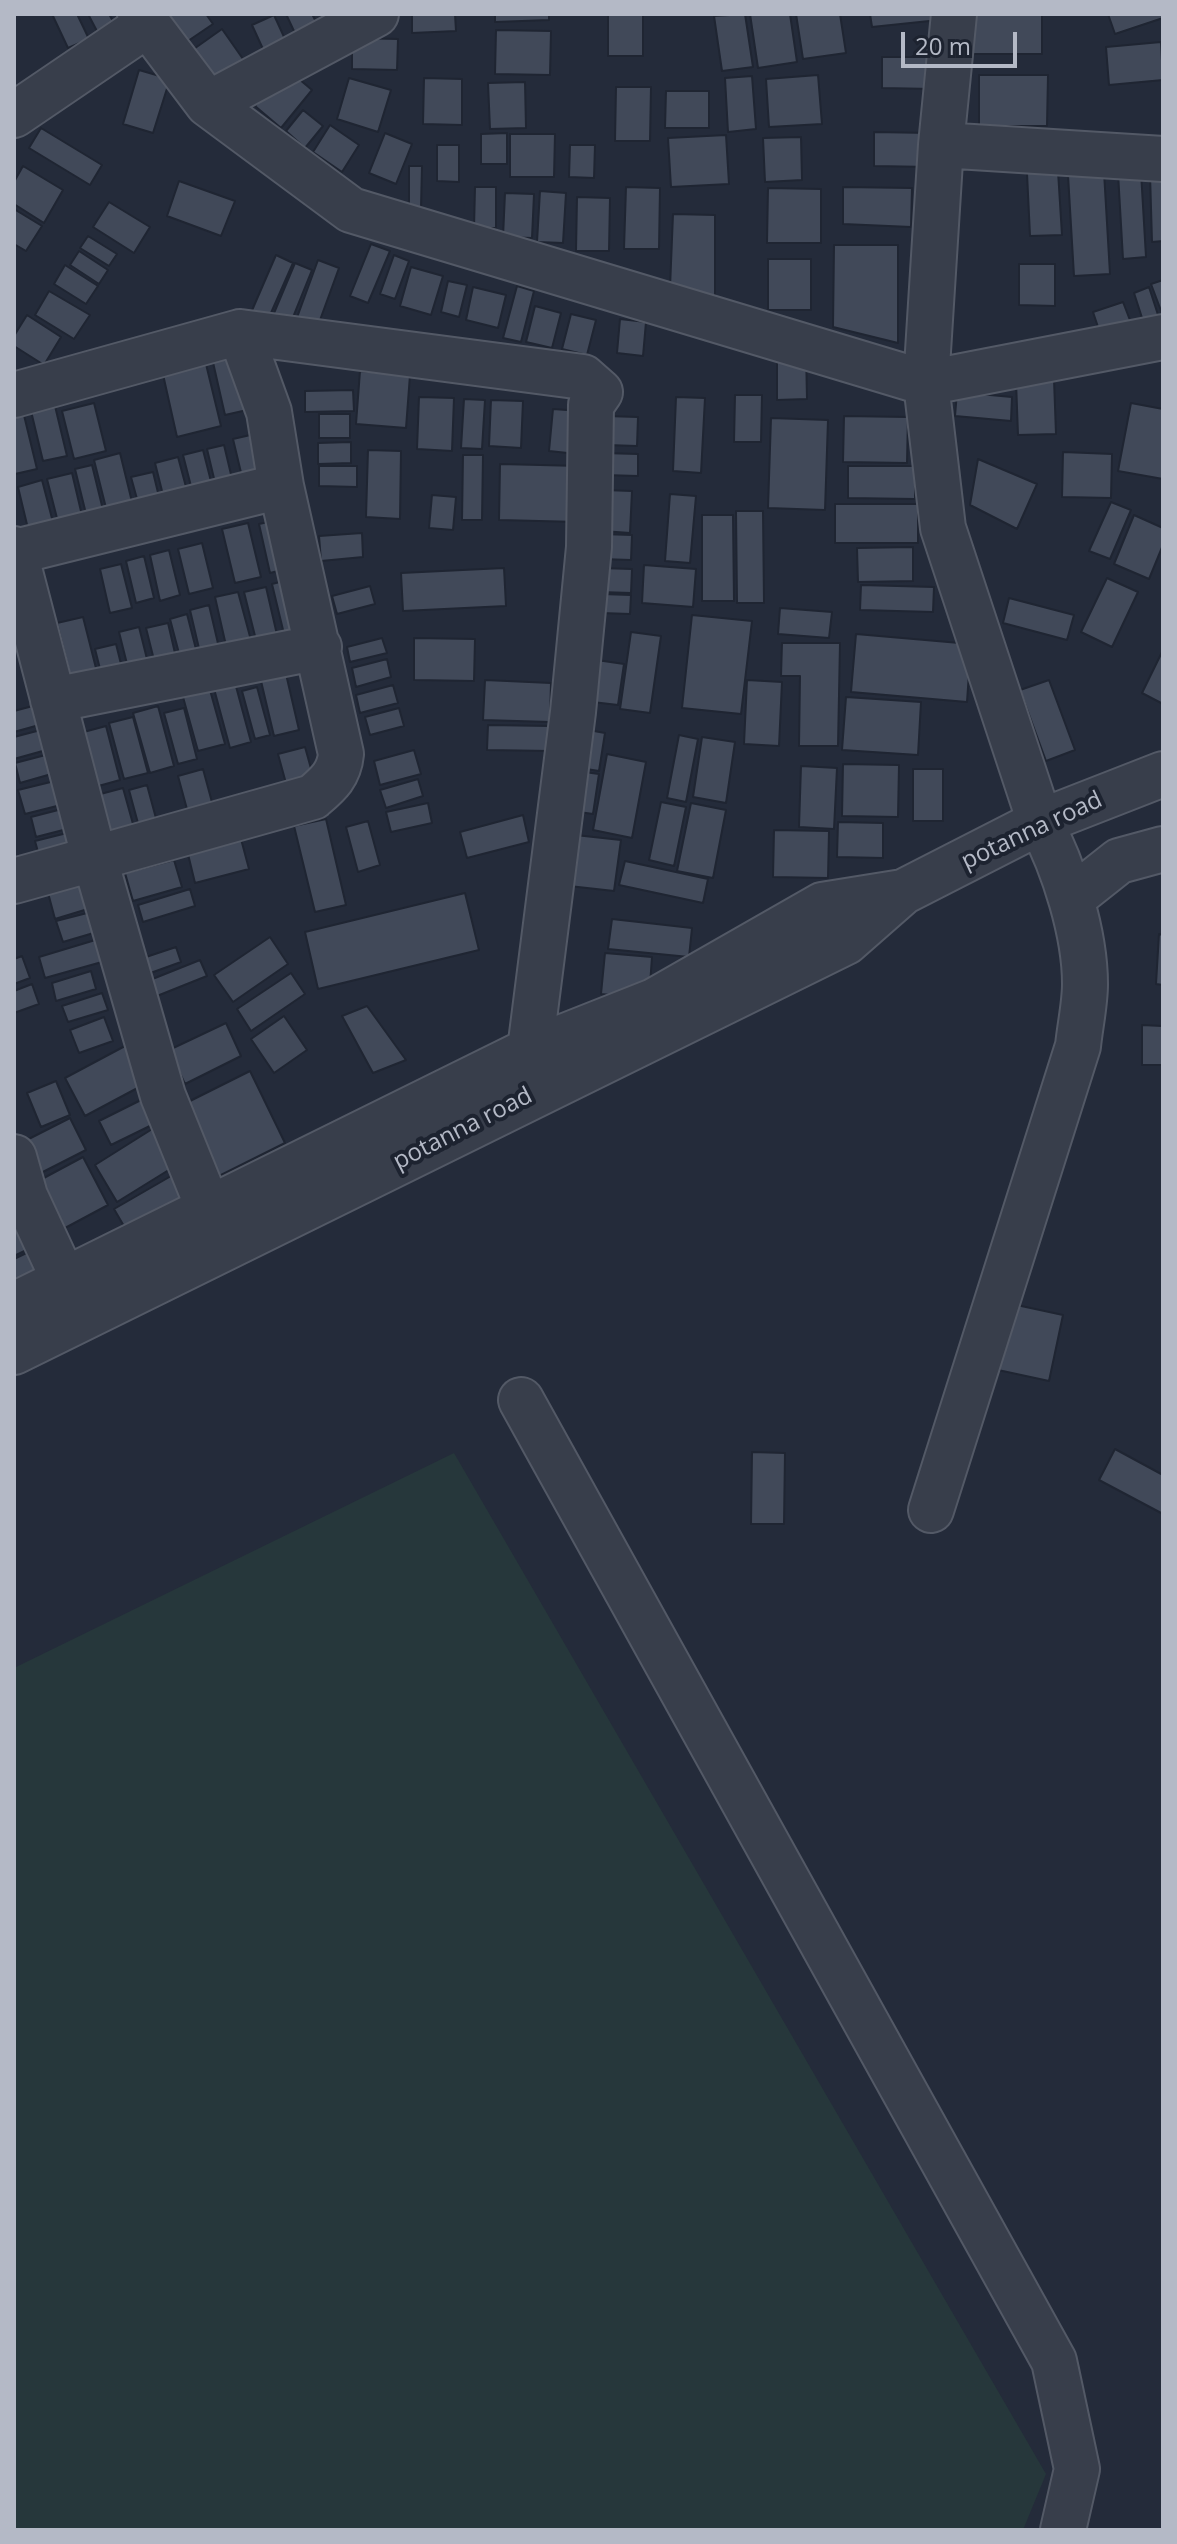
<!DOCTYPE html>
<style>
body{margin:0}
#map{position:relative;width:1177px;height:2544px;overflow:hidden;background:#242b3a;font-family:"Open Sans",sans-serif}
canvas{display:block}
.frame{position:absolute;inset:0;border:16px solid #b4b9c6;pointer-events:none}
.scale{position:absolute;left:901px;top:32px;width:116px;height:36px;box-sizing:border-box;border:4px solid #b4b9c6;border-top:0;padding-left:10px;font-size:24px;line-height:28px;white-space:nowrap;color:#b4b9c6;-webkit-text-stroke:6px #1d2330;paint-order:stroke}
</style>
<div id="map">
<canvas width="1177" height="2544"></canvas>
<div class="frame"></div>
<div class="scale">20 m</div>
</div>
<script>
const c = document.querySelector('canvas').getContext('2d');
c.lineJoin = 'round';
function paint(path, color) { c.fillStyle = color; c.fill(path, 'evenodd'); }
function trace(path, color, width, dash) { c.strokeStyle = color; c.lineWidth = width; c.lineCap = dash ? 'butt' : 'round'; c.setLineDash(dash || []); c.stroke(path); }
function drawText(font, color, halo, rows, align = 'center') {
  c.font = font + ' "Open Sans",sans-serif'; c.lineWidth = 8; c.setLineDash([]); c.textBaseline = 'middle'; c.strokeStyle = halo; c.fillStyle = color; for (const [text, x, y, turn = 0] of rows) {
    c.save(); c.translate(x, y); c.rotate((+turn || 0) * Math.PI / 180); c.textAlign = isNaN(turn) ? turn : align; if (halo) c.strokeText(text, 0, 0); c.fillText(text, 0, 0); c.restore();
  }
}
const green = new Path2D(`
 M454,1453L1046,2474L1023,2530H14V1668Z`);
const building = new Path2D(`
 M52,14H77L89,39L68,48Z
 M88,14H109L115,25L98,33Z
 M169,14H206L213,24L185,43L166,16Z
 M286,14H312L323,35L301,46Z
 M412,14H455L456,31L412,33Z
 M495,14H549V20L495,22Z
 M608,14H643V56H608Z
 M745,14L753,67L722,71L714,16Z
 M750,14H790L797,62L758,68Z
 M796,14H840L846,53L803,59Z
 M870,14H938L939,20L872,27Z
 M971,14H1042V54H971Z
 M1108,14H1163V18L1115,34Z
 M274,15L290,50L268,60L252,25Z
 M222,29L250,69L218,91L191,51Z
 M496,30L551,31L550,75L495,74Z
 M352,38L398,39L397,70L352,69Z
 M1161,42L1163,80L1109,85L1106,47Z
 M882,57H933V89L882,88Z
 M286,68L312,90L281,128L255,106Z
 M139,70L170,79L153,133L123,124Z
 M818,75L822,124L769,127L766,79Z
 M979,75H1048L1047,126H979Z
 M752,76L756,129L728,132L725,78Z
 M349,78L391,90L378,132L337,119Z
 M424,78L462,79V125L423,124Z
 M525,82L526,128L490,129L488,83Z
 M616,87H651L650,141H615Z
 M666,91H709V128H665Z
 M303,110L323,126L305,148L286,131Z
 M330,125L359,145L342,172L313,152Z
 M41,128L102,165L90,185L29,148Z
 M874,132L930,133V167L874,166Z
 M385,133L412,144L396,184L369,173Z
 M507,133V164H481V134Z
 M510,134H555L554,177H510Z
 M726,135L729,184L671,187L668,138Z
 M801,137L802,180L765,182L763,138Z
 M437,145H459V182L437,181Z
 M570,145H595L594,178L569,177Z
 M23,166L63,190L44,223L14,204V182Z
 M409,166H422L421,208H409Z
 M1058,171L1062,235L1030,236L1027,173Z
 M1104,172L1110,274L1074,276L1068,175Z
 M1141,172L1146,257L1123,259L1118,173Z
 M1150,174H1163V241L1152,242Z
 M179,181L235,201L221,236L167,216Z
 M475,187H496V228H474Z
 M626,187L660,188L659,249H624Z
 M843,187L912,188L911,227L843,224Z
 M768,188L821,189V243H767Z
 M540,191L566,193L563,243L537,242Z
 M505,193L534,194L532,238L503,237Z
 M577,197L610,198L609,251H576Z
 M109,202L150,227L134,253L93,227Z
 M14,209L42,226L26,251L14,244Z
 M673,214L715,215V298L670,288Z
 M88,236L117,254L109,266L80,248Z
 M371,244L390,251L368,303L350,296Z
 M834,245H898V343L833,327Z
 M79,251L108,270L99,284L70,265Z
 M276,255L293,263L267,322L250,315Z
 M394,255L409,261L395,299L380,294Z
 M768,259H811V310H768Z
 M318,260L339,268L312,342L291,334Z
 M295,263L312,270L287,332L269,325Z
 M1019,264H1055V306L1019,305Z
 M65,265L98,286L86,304L54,284Z
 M411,267L443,276L431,315L400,306Z
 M1163,280V316L1151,284Z
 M448,281L467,285L459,317L441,312Z
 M517,286L534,291L521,342L503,338Z
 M473,287L506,295L498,328L466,320Z
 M1149,287L1160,321L1145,327L1134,293Z
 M49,291L90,315L74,339L35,315Z
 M1123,302L1133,328L1102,339L1093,312Z
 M535,306L561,313L552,348L526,342Z
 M571,314L596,320L587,355L562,349Z
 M27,315L61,337L44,365L14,346V336Z
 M620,319L646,322L643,356L617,353Z
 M242,350L256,408L225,415L212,358Z
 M777,350H806L807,399L777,400Z
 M205,360L221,426L177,437L162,370Z
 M360,371L410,375L406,428L356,424Z
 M1054,379L1056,434L1018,435L1016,381Z
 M353,390L354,411L305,412V391Z
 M957,392L1012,397L1011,421L955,416Z
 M735,395H762L761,442H734Z
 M419,397L454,398L452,451L417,449Z
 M676,397L705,398L701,473L673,471Z
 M464,399L485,400L482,449L461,448Z
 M491,400L523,401L521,448L489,446Z
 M94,403L106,451L74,459L62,411Z
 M1131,403L1163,409V479L1118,471Z
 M55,406L67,456L43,461L31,411Z
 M22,407L37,469L15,474L14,409Z
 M553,409L581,411L577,454L549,451Z
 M319,414H350V438H319Z
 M606,416L638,417L637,446L606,445Z
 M844,416L908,417L907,463L843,462Z
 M771,418L828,420L825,510L768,508Z
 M259,433L269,475L243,481L233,439Z
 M351,442V463L318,464V443Z
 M224,445L234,487L217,491L207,449Z
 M203,450L214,493L194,498L183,455Z
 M368,450L401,451L400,519L366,517Z
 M1063,452L1112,454L1111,498L1062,497Z
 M120,453L134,510L108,516L94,460Z
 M603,453L638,454V476L603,475Z
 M463,455H483L482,520H462Z
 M178,457L189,498L165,503L155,463Z
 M978,459L1037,484L1017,529L970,505Z
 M500,464L580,466L579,522L499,520Z
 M92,465L105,518L88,522L75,469Z
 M319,466H357V487L319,486Z
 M848,466H915V499L848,498Z
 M153,472L161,505L140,510L131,477Z
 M72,473L84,524L60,530L47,479Z
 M42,480L55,530L30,537L18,487Z
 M604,490L632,491L630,533L602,531Z
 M670,494L696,496L690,563L665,561Z
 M432,495L456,497L453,530L429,528Z
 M1111,502L1131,510L1110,559L1089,551Z
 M835,504H918V543H835Z
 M736,511H763L764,603H737Z
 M702,515H733L734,601H702Z
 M1134,515L1163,528V545L1149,579L1114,564Z
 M278,520L290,568L270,573L259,524Z
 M248,523L261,577L235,583L222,529Z
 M362,533L363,557L321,561L319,536Z
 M602,534L632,535L631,560L600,559Z
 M202,543L213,588L189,594L178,549Z
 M913,547V581L858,582L857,548Z
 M169,550L180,595L160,601L150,555Z
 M144,556L154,598L136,603L126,561Z
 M121,564L132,608L110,613L100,569Z
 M644,565L696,569L693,607L642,603Z
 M504,568L506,606L403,611L401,573Z
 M600,568L632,569L631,593L599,592Z
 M295,578L307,628L284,634L272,584Z
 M1107,578L1138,592L1112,647L1081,632Z
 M861,585L934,587L933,612L860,610Z
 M370,586L375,604L337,614L332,596Z
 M266,587L278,639L257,644L244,592Z
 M238,592L252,644L227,650L215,597Z
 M602,594L631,595L630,614L601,613Z
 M1009,598L1074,615L1067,640L1003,623Z
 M209,605L220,652L201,657L190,610Z
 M780,608L832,612L829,638L778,634Z
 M187,614L198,657L181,661L170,619Z
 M692,615L752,621L741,714L682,708Z
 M83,617L99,680L73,687L57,623Z
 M168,623L178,666L157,672L146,628Z
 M139,627L150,671L130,676L119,632Z
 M631,632L661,636L650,713L620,709Z
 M856,634L971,644L967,702L851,692Z
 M382,638L387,653L350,662L347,647Z
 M414,638L475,639L474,681L414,680Z
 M782,643H840L838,746H799L800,676H781Z
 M116,644L124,676L103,681L95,649Z
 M1163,650V704L1142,693Z
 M387,659L391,677L356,687L352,668Z
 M590,659L624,664L618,705L584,701Z
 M286,674L299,730L274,736L261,681Z
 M234,679L251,742L230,748L213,685Z
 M485,680L551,683L550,722L483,720Z
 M747,680L782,682L779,746L744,744Z
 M1049,680L1075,750L1046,761L1020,690Z
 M393,685L398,703L360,713L356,695Z
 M257,687L270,735L255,739L242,691Z
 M210,690L225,744L198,751L183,697Z
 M846,697L921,702L918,755L842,750Z
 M44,703L50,722L14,732V711Z
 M158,706L174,766L150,773L133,713Z
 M184,708L197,759L178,764L164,713Z
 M399,708L404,726L370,735L365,717Z
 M133,717L148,773L124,779L109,723Z
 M488,725L550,726V751L487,750Z
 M106,726L120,780L95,787L80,733Z
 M52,727L57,747L14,759V737Z
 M572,727L605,733L599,771L567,766Z
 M679,735L698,739L686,802L667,798Z
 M702,737L735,742L726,803L693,797Z
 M305,747L317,790L290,798L278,754Z
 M414,750L421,774L380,785L374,761Z
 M57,752L62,771L20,783L15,763Z
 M607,754L646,762L632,838L593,830Z
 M843,764L899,765L898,817L842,816Z
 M801,766L837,768L834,829L799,827Z
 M203,769L216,817L191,824L178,776Z
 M913,769H943V821H913Z
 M570,770L599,774L593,814L565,810Z
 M67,778L73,802L25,814L18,790Z
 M418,779L423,796L386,808L380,790Z
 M147,785L160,833L142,838L129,790Z
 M123,788L138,842L107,850L93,796Z
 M661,802L686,807L674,866L649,860Z
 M428,803L432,823L391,832L386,812Z
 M691,803L726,810L713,878L677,871Z
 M66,808L71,828L36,837L31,817Z
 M523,815L529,842L467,858L460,832Z
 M326,819L346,905L315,912L294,826Z
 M368,821L380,865L358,872L346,827Z
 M838,822L883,823V858L837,857Z
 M774,830L829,831L828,878L773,877Z
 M75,831L81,852L41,863L35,841Z
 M566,834L621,840L614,891L560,885Z
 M241,839L249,869L195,883L188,854Z
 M174,860L182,887L133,901L125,873Z
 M625,861L708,879L703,903L619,885Z
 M92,875L101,905L55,919L47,889Z
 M190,889L195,906L143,922L138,905Z
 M465,893L479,950L318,989L305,932Z
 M91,912L97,932L63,942L56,921Z
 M612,919L692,928L689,957L608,949Z
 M1159,934L1163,935V985L1156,984Z
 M270,937L288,964L233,1002L214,975Z
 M102,938L109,960L45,978L39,957Z
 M176,947L181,962L145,975L140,959Z
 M605,953L652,957L649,999L601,994Z
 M22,956L30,978L14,984V959Z
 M200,960L207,976L157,996L150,980Z
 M91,971L96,989L56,1001L52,983Z
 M291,973L305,994L251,1031L237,1009Z
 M32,984L39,1004L14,1013V991Z
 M102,993L108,1010L68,1022L62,1006Z
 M367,1006L406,1060L373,1073L342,1016Z
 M284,1016L307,1050L274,1073L251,1039Z
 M104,1017L113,1041L79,1053L70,1030Z
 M226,1023L241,1056L185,1084L169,1050Z
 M1142,1025L1162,1026V1065H1142Z
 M125,1046L145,1084L85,1116L65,1078Z
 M250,1071L285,1143L217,1177L182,1105Z
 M56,1081L70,1115L41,1127L27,1093Z
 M145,1098L156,1123L111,1145L99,1121Z
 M70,1118L86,1150L31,1178L15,1146Z
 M157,1126L180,1163L117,1202L95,1165Z
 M83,1157L108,1205L52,1235L27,1187Z
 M178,1172L192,1196L128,1233L114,1209Z
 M14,1200L37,1245L14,1256Z
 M39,1247L52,1271L14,1290V1259Z
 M1012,1304L1063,1315L1049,1381L998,1370Z
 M1115,1449L1163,1475V1514L1099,1480Z
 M752,1452L785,1453L784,1524H751Z`);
const minor = new Path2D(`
 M140,14L208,104L351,210L926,383L1163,337
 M208,104L376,14
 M14,115L148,24
 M941,145L1163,159
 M14,395L240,332L583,377L600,392L591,405L589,547L573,712L530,1050
 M14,549L95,860L163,1096L208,1207
 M15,552L281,486
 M53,700L319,647
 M14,881L313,797C328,784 339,775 341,754L281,486L269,412L240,332
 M1071,899L1119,861L1163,849
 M14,1157L25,1196L64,1280
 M14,1305L530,1050L654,1001L822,905L903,892
 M14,1352L846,942L903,892L1040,822L1163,774
 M521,1400L1054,2361L1077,2469L1063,2530
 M931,1510L1078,1046C1080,1026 1085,1004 1085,984C1085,933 1064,867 1040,822L943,528L926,383L941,145L954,14`);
const streetNames = [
 ["potanna road",1032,831,-25],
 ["potanna road",463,1129,-27]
];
paint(green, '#26373b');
paint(building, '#414959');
trace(building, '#1f2532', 2);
trace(minor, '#535966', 48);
trace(minor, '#383e4b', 44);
drawText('24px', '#b4b9c6', '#1d2330', streetNames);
</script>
